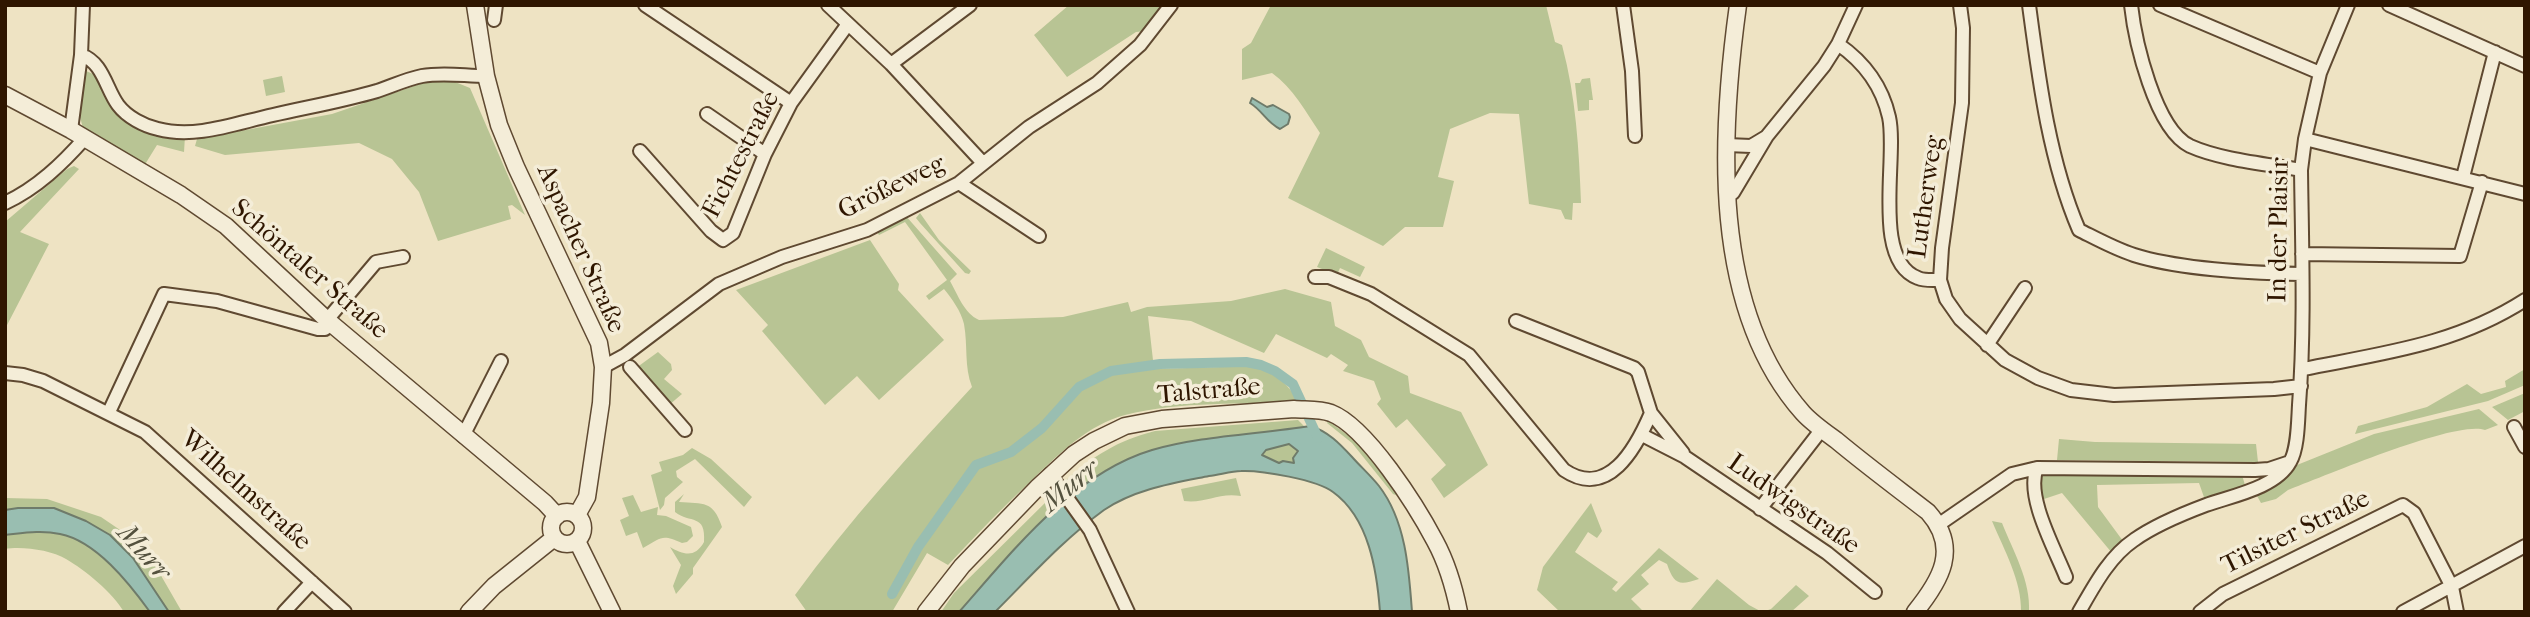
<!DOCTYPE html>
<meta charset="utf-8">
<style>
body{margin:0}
#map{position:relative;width:2530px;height:617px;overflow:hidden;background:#eee3c3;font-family:"IM FELL French Canon",serif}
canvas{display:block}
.frame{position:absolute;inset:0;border:7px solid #2f1600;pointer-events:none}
</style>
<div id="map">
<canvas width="2530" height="617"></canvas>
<div class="frame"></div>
</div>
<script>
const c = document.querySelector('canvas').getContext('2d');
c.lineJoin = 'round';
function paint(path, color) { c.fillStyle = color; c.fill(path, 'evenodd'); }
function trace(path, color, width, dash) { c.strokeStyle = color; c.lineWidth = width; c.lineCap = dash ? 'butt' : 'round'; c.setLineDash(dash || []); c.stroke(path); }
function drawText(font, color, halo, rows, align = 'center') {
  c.font = font + ' "IM FELL French Canon",serif'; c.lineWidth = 7; c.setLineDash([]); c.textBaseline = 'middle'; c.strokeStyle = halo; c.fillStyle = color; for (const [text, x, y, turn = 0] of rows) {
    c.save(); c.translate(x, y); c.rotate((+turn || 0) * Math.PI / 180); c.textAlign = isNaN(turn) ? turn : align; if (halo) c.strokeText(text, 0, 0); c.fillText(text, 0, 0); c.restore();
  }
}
const green = new Path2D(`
 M1069,5H1165L1147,31L1136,32L1067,77L1034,35Z
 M1271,5H1546L1555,42L1562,45C1576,97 1579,149 1581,203H1573L1572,220L1565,219L1561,210L1529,204L1519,114L1490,113L1450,129L1438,177L1454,181L1443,227H1405L1383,246L1288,198L1320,133C1306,112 1293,88 1272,73L1242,80V49L1251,43Z
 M86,71L98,76L119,111L185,136L184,152L157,145L144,166L83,128L80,117Z
 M282,76L285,92L266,96L263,80Z
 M1590,78L1593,100H1589V110L1578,111L1575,83H1580L1582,79Z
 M432,80L455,82L470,88L525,215L512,205L508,206L511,219L438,241L419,192L392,159L359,143L225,155L195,146L197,139L332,114Z
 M74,166L79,169L20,232L49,244L5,329V222L67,169Z
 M920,213L939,240L971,271L969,274L965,273L920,223L916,218Z
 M905,215L957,274L950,281C958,295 964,313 979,320L1063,317L1128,302L1131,312L1147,307L1231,301L1285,289L1331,302L1335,326L1361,340L1369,357L1408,376L1410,393L1461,412L1488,465L1444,498L1431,479L1446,465L1407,419L1396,428L1377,404L1381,399L1374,381L1343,371L1348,365L1331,354L1327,358L1276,334L1264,353L1191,321L1148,316L1154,369L1254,366C1276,373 1288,384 1300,403C1243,404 1181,401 1125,415C1088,425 1061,452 1034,478C1004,506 976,535 948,565L927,553L892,612H807L795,595C849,521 910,454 972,387C964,366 968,346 964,324C961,311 952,299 944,289L929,300L926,296L947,280L905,222L879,235L874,228Z
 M870,240L899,284L898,290L944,340L879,400L857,376L825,405L762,331L768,325L736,290Z
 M1326,248L1365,267L1360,277L1340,268L1337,275L1317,267Z
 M658,352L671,364L672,370L664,379L682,394L669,405L636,368Z
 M2525,369V385L2488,401L2355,434L2358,426L2427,407L2467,384L2481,394L2506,387L2505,381Z
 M2525,393V411L2508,420L2492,407Z
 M2479,409L2498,425L2485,430C2455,420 2323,477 2288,490L2276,499L2261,503L2256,494L2280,481L2297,465L2374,434Z
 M1298,420L1305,427L1220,438L1071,495L1065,481C1094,456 1116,441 1155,431Z
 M1328,421L1355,440L1401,497L1393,494L1352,443L1327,423Z
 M2059,439L2095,442L2256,444L2258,462L2057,460Z
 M1289,444L1298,451L1293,458L1294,463H1279L1262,455L1266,450Z
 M692,448L711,459L752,497L744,507L695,459L676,471L677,477L683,482L665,498L664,505L660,510L651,475L662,471L659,462L683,455Z
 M2040,474L2242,475L2245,485L2205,500L2199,483L2097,485L2098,507L2123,541L2112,553L2062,493L2044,499L2039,488Z
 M1236,478L1241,496C1218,492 1205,504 1184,501L1181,489Z
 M684,494L679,502C704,504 713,500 722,527L693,568V574L676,594L673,586L681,565L670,547C684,555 695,558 704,542C706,513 690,524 675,512V502Z
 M1054,494L1063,503L1018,546L959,612H941L954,593Z
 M633,495L641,512L658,507L657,515L666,516L691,527L693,536L687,542L682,543C662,534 662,537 643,548L637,532L626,536L620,520L629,516L622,498Z
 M5,498L47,499L101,517L126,534L148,553L182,612H169L133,558L110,535L86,521L18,508L5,510Z
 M1591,503L1602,531L1597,538L1588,532L1575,552L1618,582L1612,589L1616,592L1659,548L1699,579C1678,586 1674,584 1667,564L1659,560L1641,575L1649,584L1631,599L1644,612H1560L1537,590L1543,567Z
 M1992,521L2002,523C2013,551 2031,581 2029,612H2021C2022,581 2004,550 1992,521Z
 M36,531C44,532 55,532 63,534C102,547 126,581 150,612H124C113,593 85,570 66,559C51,550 22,546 5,549V535Z
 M1717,579L1749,605L1762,612H1689Z
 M1796,585L1809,596L1791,612H1762L1771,609Z`);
const water = new Path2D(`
 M1252,98L1267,107L1273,105L1289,114L1290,117L1288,124L1280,129C1266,122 1263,111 1250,103Z
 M1310,426C1328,431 1340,444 1353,458C1361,467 1371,476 1379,486C1406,521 1409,570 1412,612H1380C1377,571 1369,518 1333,492C1318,480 1261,470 1241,471C1231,471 1219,475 1209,476C1174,483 1135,489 1104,510C1064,539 1030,577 995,612H959C1012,552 1072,474 1152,450C1199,436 1260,434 1310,426ZM1289,444L1298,451L1293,458L1294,463L1283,461L1279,463L1262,455L1266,450Z
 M18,508H54L86,521L110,535L133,558L169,612H150C129,583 96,541 60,534C41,530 24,533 5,535V510Z`);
const canal = new Path2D(`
 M892,594L918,547L976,465L1011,452L1042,428L1079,387L1111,371L1160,364L1246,362L1261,365L1275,371L1293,384L1318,438`);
const minor = new Path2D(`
 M645,5L791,103
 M828,5L891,64L983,163
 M1623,5L1632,71L1635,136
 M1960,5L1963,28L1962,103L1942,248L1940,280L1946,299L1960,319L2005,360L2038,378L2071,390L2114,395L2274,389L2301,386
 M2029,5C2039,80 2049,160 2079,230C2097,239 2115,249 2134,255C2182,270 2251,273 2302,274
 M2131,5C2135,41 2155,129 2190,146C2221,160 2267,164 2301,170
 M2160,5L2320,73
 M2389,5L2525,66
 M494,20L496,5
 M1838,44C1864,62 1882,86 1889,117C1898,157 1871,261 1918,278C1925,281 1933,280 1940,280
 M81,55C103,62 106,89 118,105C127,117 144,126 158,129C196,139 236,123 273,115C308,107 343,101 377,91C392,86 407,79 422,76C443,72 465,76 486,76
 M891,64L970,5
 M707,114L765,154
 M71,130L81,55L83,5
 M2305,139L2525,194
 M1727,145L1751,146L1766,137
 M640,151L711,231L723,240L733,233L765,154L791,103L848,24
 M2463,177L2495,52
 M959,183L1039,236
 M1727,195L1733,193L1767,136L1824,66L1838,44L1856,5
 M5,203C37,188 62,164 85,138
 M2302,254L2460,256L2482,182
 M1315,277H1329L1371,294L1469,355L1564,470C1608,500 1636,448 1651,413
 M327,320L376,262L403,257
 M1516,321L1634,368L1638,372L1651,413L1683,453
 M1987,345L2025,288
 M603,367L625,355L719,284L782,257L867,230L959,183L1029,127L1097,83L1140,45L1171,5
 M630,367L685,430
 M2303,369C2383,353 2455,345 2525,300
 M5,373L23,375L43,381L145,432L345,612
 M109,412L164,294L217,301L318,329H325L331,324
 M2514,427L2525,447
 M1642,435L1685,457L1827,553L1875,592
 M463,436L501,361
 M2037,468C2025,496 2055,549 2066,577
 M1050,474L1090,530L1128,612
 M1760,509L1822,429
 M1938,525L2012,474L2037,468L2255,470L2269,469L2287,463
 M284,612L312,582
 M2079,612C2094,586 2109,557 2134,540C2155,525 2182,514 2206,505C2231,496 2276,488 2290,462C2298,449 2298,421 2299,405C2305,327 2302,248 2301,170L2305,139L2320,73L2348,5
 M2200,612L2223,594L2403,505L2414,513L2452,587L2457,612
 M2403,612L2525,546`);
const tertiary = new Path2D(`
 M475,5L486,76L499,125L516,167L599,343L603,367L601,403L587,497L577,515
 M1738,5C1720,135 1710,308 1803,413C1812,423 1825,432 1836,440C1866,465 1897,488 1928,512C1960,548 1941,580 1915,612
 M5,95L71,130L181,195L226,226L327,320L545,503L557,516
 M551 528a16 16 0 1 1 32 0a16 16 0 1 1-32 0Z
 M577,541L612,612
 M469,612L494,586L554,538
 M926,612L962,566L1037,488L1074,454L1094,441L1125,426L1162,419L1294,409C1306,410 1320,409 1331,413C1367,427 1417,507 1435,541C1447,563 1454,587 1459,612`);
const streetNames = [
 ["Fichtestraße",742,155,-63],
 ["Größeweg",892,188,-26],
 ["Lutherweg",1927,197,-82],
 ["In der Plaisir",2280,230,-89],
 ["Aspacher Straße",580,249,66],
 ["Schöntaler Straße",309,270,41],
 ["Talstraße",1209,392,-5],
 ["Wilhelmstraße",245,491,42],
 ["Ludwigstraße",1793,505,35],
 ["Tilsiter Straße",2296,533,-26]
];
const waterNames = [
 ["Murr",1071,487,-39],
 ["Murr",143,553,48]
];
paint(green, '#b8c494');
paint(water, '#99beb1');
trace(water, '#6f7b6a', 2);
trace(canal, '#99beb1', 10);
trace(minor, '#5f4931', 16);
trace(tertiary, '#5f4931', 19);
trace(minor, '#f4edd8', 12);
trace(tertiary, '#f4edd8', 16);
drawText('26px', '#2f1600', '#f4edd8', streetNames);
drawText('italic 28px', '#54513e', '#f4edd8', waterNames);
</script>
